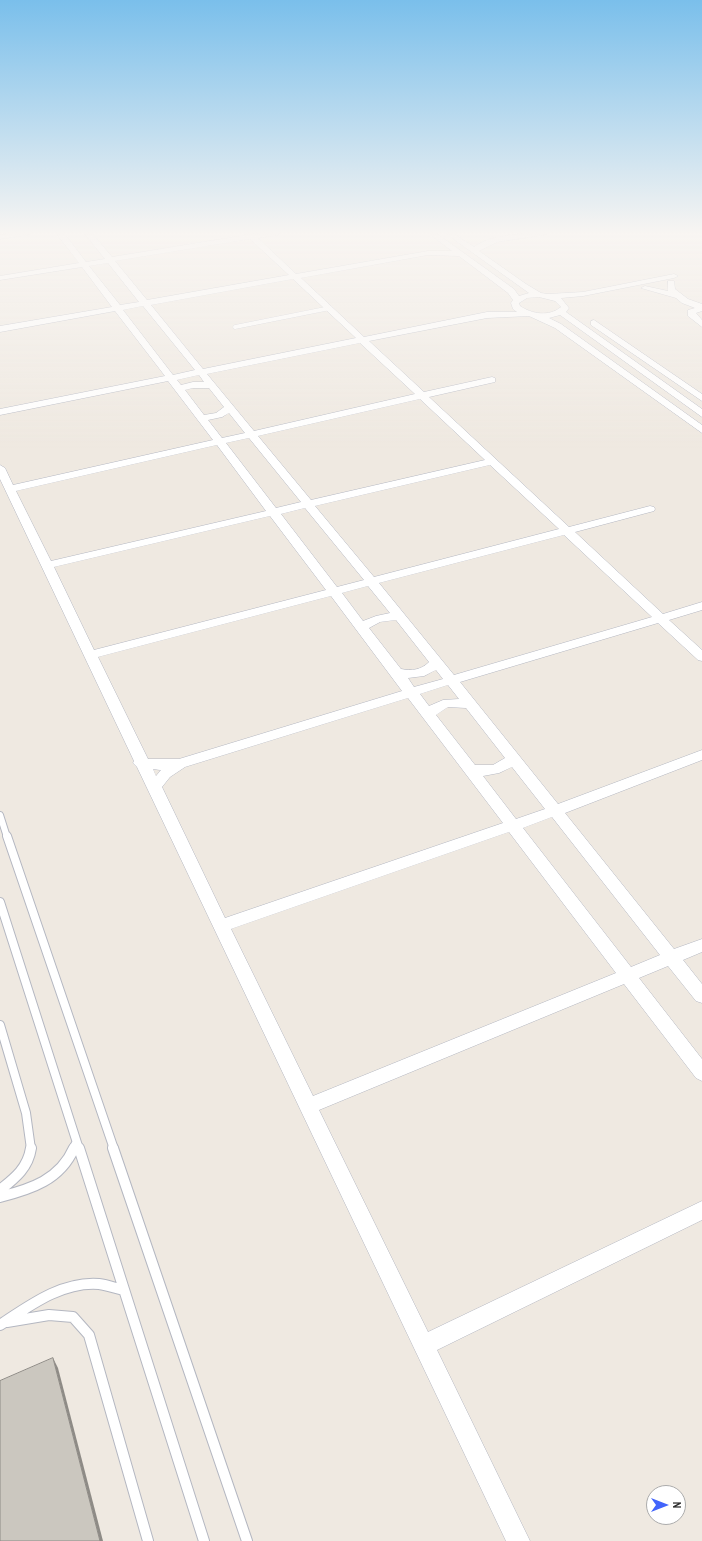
<!DOCTYPE html>
<style>
body{margin:0}
#map{position:relative;width:702px;height:1541px;overflow:hidden;background:#efe9e1;font-family:"Archivo Narrow",sans-serif}
canvas{display:block}
.north{position:absolute;left:646px;top:1485px;width:40px;height:40px;box-sizing:border-box;background:#fff;border:1px solid #ababab;border-radius:50%;rotate:90deg;font-size:11px;font-weight:700;line-height:16px;text-align:center;color:#2e2e2e}
.north::after{content:'';display:block;margin:auto;width:14px;height:18px;background:#4264fb;clip-path:polygon(50% 0,100% 100%,50% 72%,0 100%)}
</style>
<div id="map">
<canvas width="702" height="1541"></canvas>
<div class="north">N</div>
</div>
<script>
const c = document.querySelector('canvas').getContext('2d');
c.lineJoin = 'round';
function trace(path, color, width, dash) { c.strokeStyle = color; c.lineWidth = width; c.lineCap = dash ? 'butt' : 'round'; c.setLineDash(dash || []); c.stroke(path); }
function paint(path, color) { c.fillStyle = color; c.fill(path, 'evenodd'); }
const laneFar3 = new Path2D(`
 M235,327L330,308`);
const laneFar2 = new Path2D(`
 M0,815L7,837`);
const laneFar1 = new Path2D(`
 M7,836L114,1149
 M0,902L79,1149
 M0,1025L26,1113L31,1149
 M73,1149L76,1143`);
const lane = new Path2D(`
 M79,1148L204,1541
 M113,1148L247,1541
 M0,1190C15,1178 28,1168 31,1148
 M0,1197C31,1189 60,1180 74,1148
 M7,1322L49,1315L73,1317L89,1335L148,1541
 M0,1325C29,1306 62,1281 99,1284C107,1285 115,1288 123,1290`);
const street = new Path2D(`
 M14,233H31L27,235L0,239V235Z
 M56,233H64L86,262L105,259L84,233H92L112,257L246,235L244,233L254,234L279,233L278,235L258,238L296,274L428,251H452L428,233H436L514,289L519,296L529,293L445,233H453L474,247C490,234 527,233 548,233L544,235L497,242L479,251L526,284L541,293L548,294L583,292L674,274L678,276L674,278L583,296L561,298L569,308L566,312L702,409V417L560,315L549,318L561,324L702,425V433L555,328L529,316L487,318L369,341L424,392L492,377L495,378V382L429,397L569,527L650,506L654,507L655,509L654,511L575,532L663,614L702,602V610L669,620L702,650V661L698,660L658,623L460,682L558,804L702,750V760L565,813L674,949L702,939V952L683,960L702,984V1003L696,1001L668,966L639,978L702,1059V1081L696,1078L624,984L319,1110L428,1332L702,1201V1220L437,1350L530,1541H506L137,767L133,763L134,761L0,479V465L5,468L13,485L213,440L168,381L0,415V409L165,376L115,311L0,332V326L112,307L82,267L0,280V276L79,263ZM250,239L289,275L147,300L115,261ZM428,255L459,256L508,293L513,300L511,303L513,309L517,312H487L364,337L301,278ZM108,263L139,302L120,305L89,266ZM293,279L356,338L203,369L151,305ZM539,297L555,301L561,307C549,317 532,314 520,306L519,303L527,298ZM143,306L195,370L173,375L123,310ZM360,343L415,394L254,431L207,374ZM199,375L204,382H193L181,385L177,380ZM193,388H209L224,407L216,413L204,415L185,390ZM420,399L485,460L311,500L258,436ZM229,413L245,433L222,438L208,420L222,417ZM249,438L301,502L276,508L226,443ZM217,445L266,511L51,561L16,491ZM490,465L559,529L374,577L315,506ZM305,508L364,580L337,587L281,514ZM270,516L326,590L94,650L54,567ZM564,535L652,617L454,675L379,583ZM368,586L390,613L376,616L363,621L342,593ZM331,596L402,691L179,759H148L98,657ZM396,620L429,662C421,670 412,671 401,669L369,628L380,622ZM436,670L443,679L414,687L408,678L424,676ZM448,685L459,699L443,700L429,706L420,694ZM408,698L503,823L225,918L162,787L170,777L185,767ZM448,707L466,708L505,758L493,765H475L436,715ZM512,767L545,809L516,819L483,776L499,773ZM153,769L160,770H161L156,776ZM552,817L660,955L631,967L523,828ZM509,832L616,973L313,1096L231,929Z
 M668,281H674L675,289L688,299L702,304V311L696,313L702,320V327L688,316V310L695,308L682,303L676,298L641,288L645,286L668,291Z
 M594,320L702,394V401L591,325V321Z`);
const shadedWall = new Path2D(`
 M53,1358L58,1368L103,1541H100Z`);
const building = new Path2D(`
 M53,1358L100,1541H0V1381Z`);
trace(laneFar3, '#b4b7c1', 4.5);
trace(laneFar2, '#b4b7c1', 8);
trace(laneFar1, '#b4b7c1', 10);
trace(lane, '#b4b7c1', 12);
trace(street, '#b4b7c1', 1);
trace(laneFar3, '#fff', 4);
trace(laneFar2, '#fff', 6);
trace(laneFar1, '#fff', 8);
trace(lane, '#fff', 10);
paint(street, '#fff');
paint(shadedWall, '#8e8b86');
paint(building, '#cbc7bf');
trace(building, '#8e8b86', 1);
const sky = c.createLinearGradient(0, 0, 0, 448);
sky.addColorStop(0, '#7abfeb');
sky.addColorStop(0.52, '#f8f5f2');
sky.addColorStop(1, '#f8f5f200');
c.fillStyle = sky;
c.fillRect(0, 0, 702, 448);
</script>
